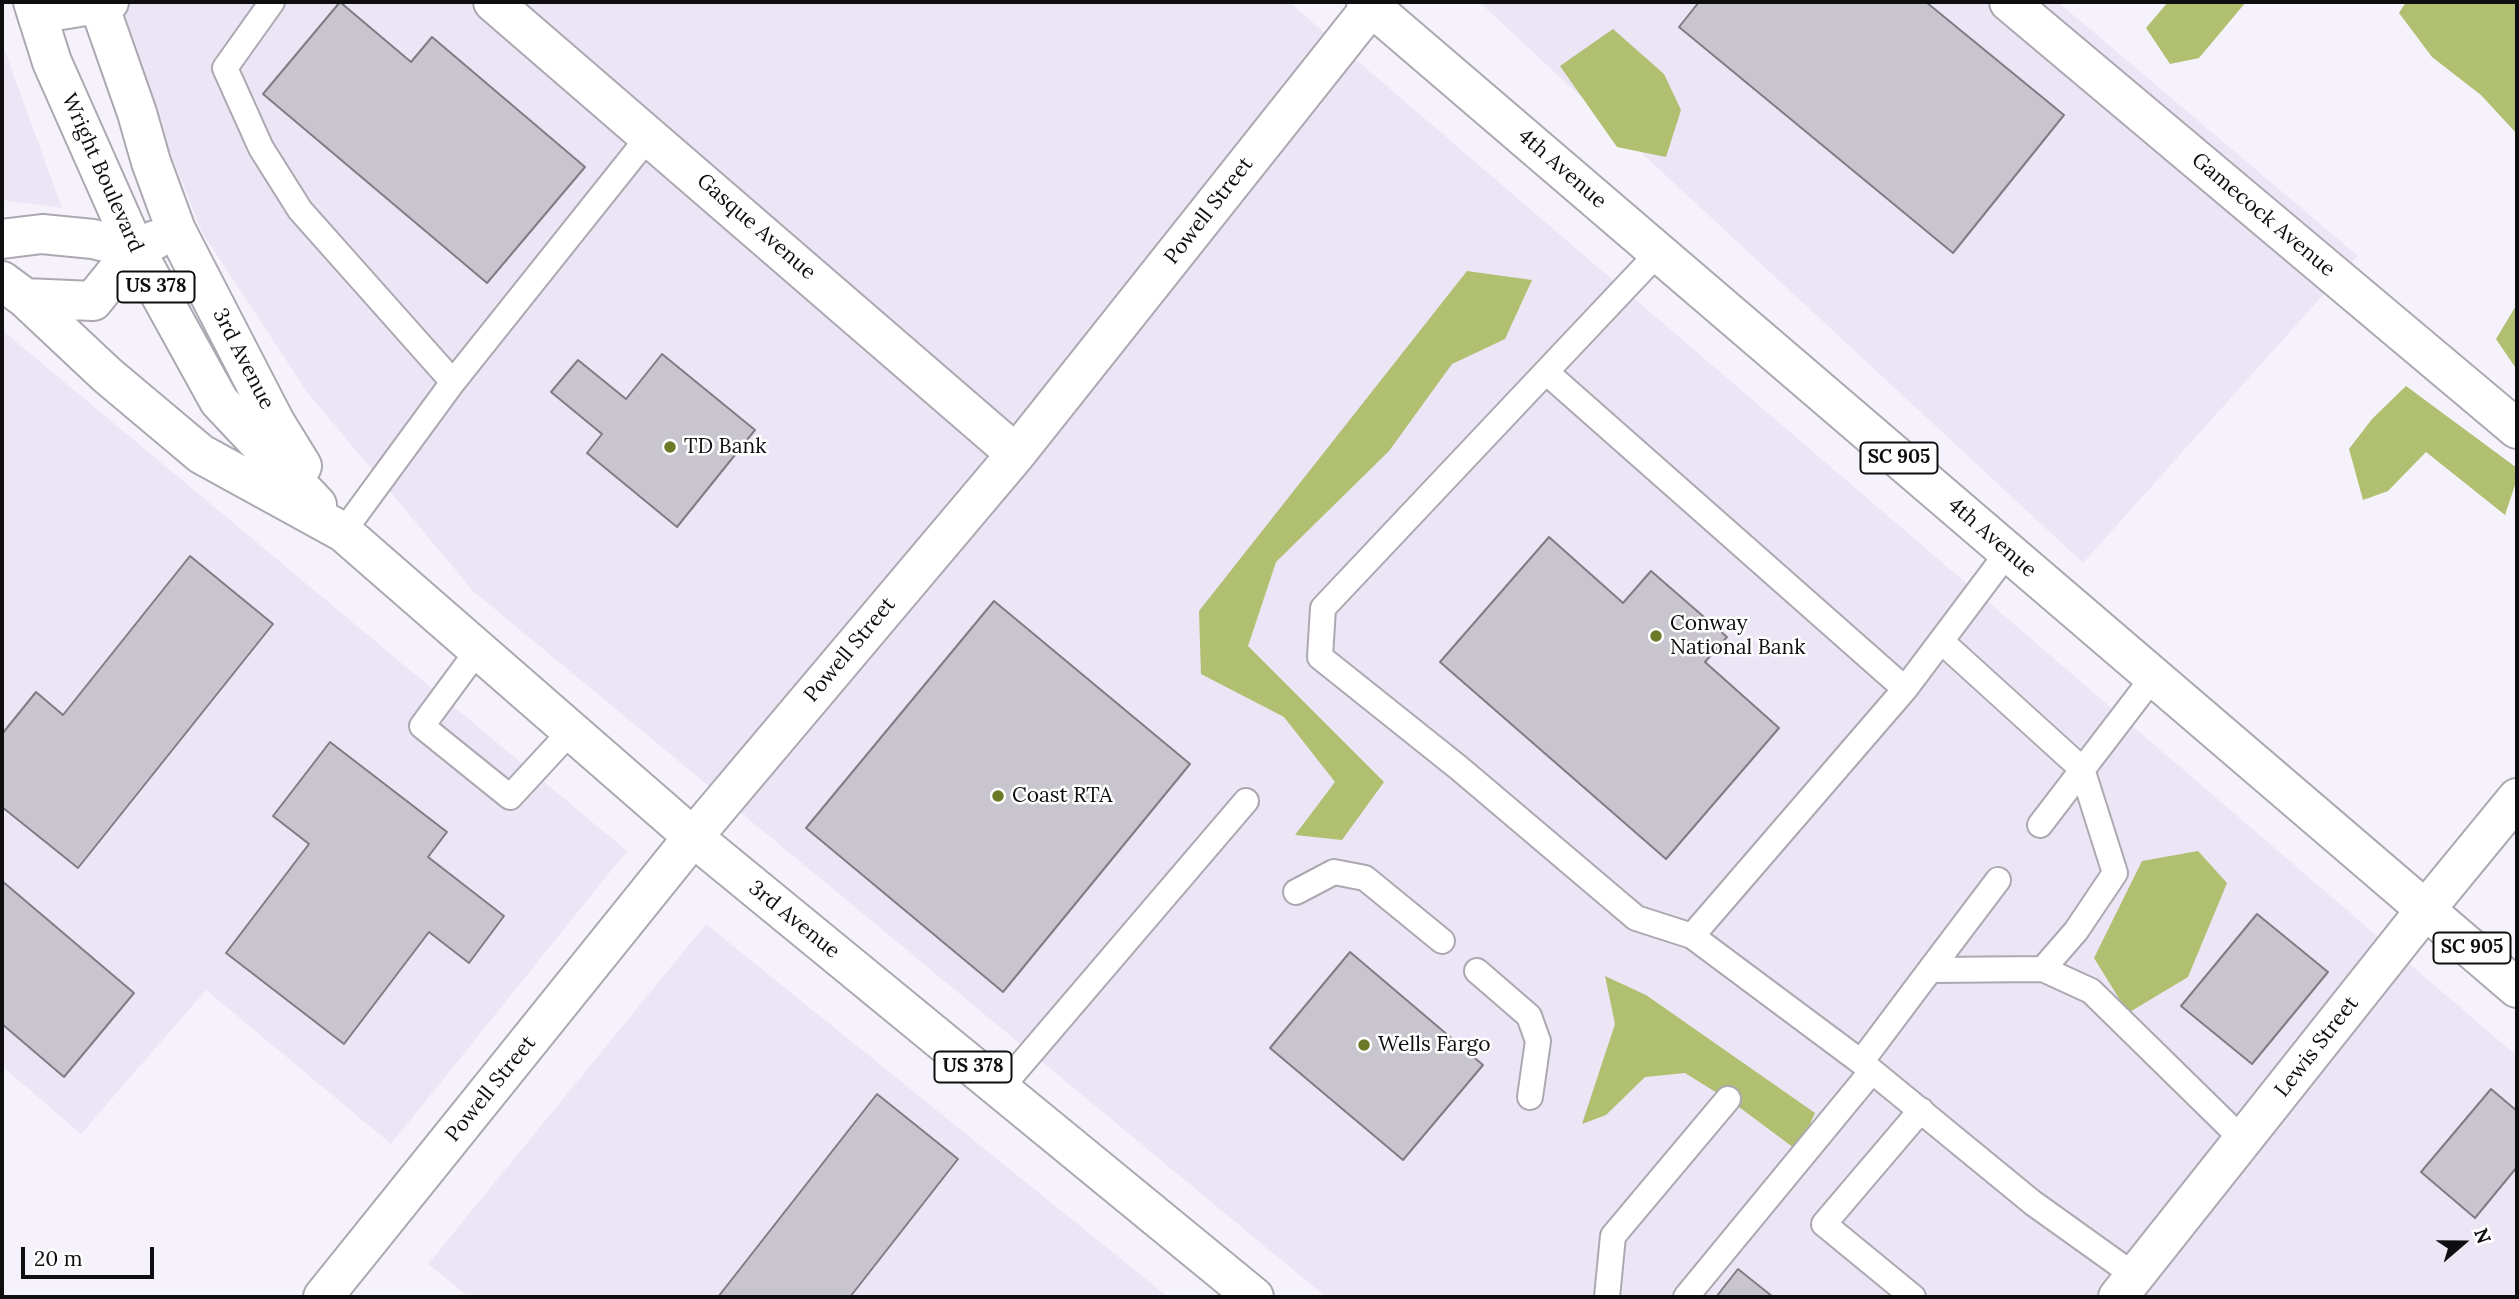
<!DOCTYPE html>
<style>
body{margin:0}
#map{position:relative;width:2519px;height:1299px;overflow:hidden;background:#f6f2fb;font-family:Lora,serif}
canvas{display:block}
.frame{position:absolute;inset:0;border:4px solid #0e0d10;pointer-events:none}
.north{position:absolute;left:2428px;top:1208px;width:70px;height:70px;-webkit-text-stroke:5px #fff;paint-order:stroke;rotate:70deg;font-size:19px;font-weight:700;line-height:28px;text-align:center;color:#0e0d10}
.north::after{content:'';display:block;margin:auto;width:24px;height:32px;background:#0e0d10;clip-path:polygon(50% 0,100% 100%,50% 72%,0 100%)}
.scale{position:absolute;left:21px;top:1247px;width:133px;height:32px;box-sizing:border-box;border:4px solid #0e0d10;border-top:0;padding-left:9px;font-size:21px;line-height:24px;white-space:nowrap;color:#0e0d10;-webkit-text-stroke:5px #fff;paint-order:stroke}
</style>
<div id="map">
<canvas width="2519" height="1299"></canvas>
<div class="frame"></div>
<div class="north">N</div>
<div class="scale">20 m</div>
</div>
<script>
const c = document.querySelector('canvas').getContext('2d');
c.lineJoin = 'round';
function paint(path, color) { c.fillStyle = color; c.fill(path, 'evenodd'); }
function trace(path, color, width, dash) { c.strokeStyle = color; c.lineWidth = width; c.lineCap = dash ? 'butt' : 'round'; c.setLineDash(dash || []); c.stroke(path); }
function drawText(font, color, halo, rows, align = 'center') {
  c.font = font + ' Lora,serif'; c.lineWidth = 5; c.setLineDash([]); c.textBaseline = 'middle'; c.strokeStyle = halo; c.fillStyle = color; for (const [text, x, y, turn = 0] of rows) {
    c.save(); c.translate(x, y); c.rotate((+turn || 0) * Math.PI / 180); c.textAlign = isNaN(turn) ? turn : align; if (halo) c.strokeText(text, 0, 0); c.fillText(text, 0, 0); c.restore();
  }
}
const built = new Path2D(`
 M118,2H1289L2517,1056V1297H1326L473,591L307,392L203,234L134,62Z
 M1479,2H2058L2358,256L2083,563Z
 M2,43L62,208L2,200Z
 M2,330L627,851L391,1144L206,990L81,1134L2,1066Z
 M706,924L1168,1297H469L428,1264Z`);
const forest = new Path2D(`
 M2168,2H2246L2199,58L2170,64L2146,28Z
 M2406,2H2517V134L2481,95L2432,57L2399,13Z
 M1613,29L1664,74L1681,110L1666,157L1617,147L1560,66Z
 M1467,271L1532,280L1505,339L1452,364L1389,451L1276,562L1248,646L1384,782L1342,840L1295,835L1335,782L1284,717L1201,674L1199,611Z
 M2517,304V370L2496,339Z
 M2406,386L2517,468V479L2505,515L2426,452L2388,491L2363,500L2349,449L2372,419Z
 M2198,851L2227,883L2188,977L2128,1013L2094,958L2142,861Z
 M1605,976L1646,995L1815,1113L1798,1151L1735,1104L1685,1073L1645,1077L1606,1115L1582,1124L1615,1024Z`);
const building = new Path2D(`
 M340,2L411,62L432,37L585,167L487,283L263,94Z
 M1699,2H1926L2064,115L1953,253L1679,27Z
 M662,354L755,430L677,527L587,453L602,434L551,392L578,360L626,399Z
 M1549,537L1623,603L1651,571L1727,637L1705,662L1779,728L1666,859L1440,662Z
 M190,556L273,624L78,868L2,807V734L36,692L63,715Z
 M994,601L1190,764L1003,992L806,828Z
 M330,742L447,832L428,857L504,916L469,963L429,932L344,1044L226,953L309,844L273,816Z
 M2,881L134,993L64,1077L2,1024Z
 M2257,914L2328,972L2252,1064L2181,1006Z
 M1350,952L1483,1065L1403,1160L1270,1048Z
 M2491,1089L2517,1111V1167L2475,1218L2421,1172Z
 M877,1094L958,1159L850,1297H718Z
 M1738,1269L1773,1297H1716Z`);
const service = new Path2D(`
 M272,2L225,68L261,148L300,210L453,382L343,532
 M1659,252L1323,608L1320,657L1459,768L1636,918L1692,936L1861,1062L2033,1203L2135,1276
 M1546,372L1905,689L1692,936
 M453,382L650,135
 M1941,641L2082,769L2115,873L2076,931L2043,969
 M478,650L422,726L510,797L571,731
 M1905,689L2008,552
 M2040,825L2154,676
 M1296,892L1334,872L1365,878L1442,941
 M1930,970L1998,880
 M1477,971L1529,1016L1538,1041L1530,1097
 M1861,1062L1930,970L2043,969L2091,991L2243,1140
 M1000,1089L1246,801
 M1607,1297L1613,1236L1728,1099
 M1686,1297L1872,1071
 M1913,1297L1824,1224L1921,1110`);
const minor = new Path2D(`
 M493,2L1016,454
 M2009,2L2517,429
 M37,14L109,2
 M2,239L42,234L93,239L135,249
 M323,1297L693,837L1016,454L1375,2
 M2118,1297L2426,909L2517,798`);
const primary = new Path2D(`
 M33,2L52,62L135,249L219,401L317,505
 M98,2L137,113L151,162L176,230L275,422L302,466
 M1366,2L2517,988
 M2,281L25,298L107,375L201,454L343,532L693,837L1254,1297
 M25,298L93,301L135,249L155,240`);
const markers = [
 [670,447,7,"#6c7926"],
 [1656,636,7,"#6c7926"],
 [998,796,7,"#6c7926"],
 [1364,1045,7,"#6c7926"]
];
const shields = [
 [156,287,77],
 [1899,458,77],
 [2472,948,77],
 [973,1067,77]
];
const shieldNames = [
 ["US 378",156,287],
 ["SC 905",1899,458],
 ["SC 905",2472,948],
 ["US 378",973,1067]
];
const streetNames = [
 ["4th Avenue",1562,169,41],
 ["Wright Boulevard",102,173,66],
 ["Powell Street",1209,211,-52],
 ["Gamecock Avenue",2263,215,40],
 ["Gasque Avenue",756,227,41],
 ["3rd Avenue",243,359,63],
 ["4th Avenue",1992,538,41],
 ["Powell Street",850,650,-50],
 ["3rd Avenue",794,920,39],
 ["Lewis Street",2317,1047,-52],
 ["Powell Street",491,1089,-51]
];
const poiNames = [
 ["TD Bank",684,447],
 ["Conway",1670,624],
 ["National Bank",1670,648],
 ["Coast RTA",1012,796],
 ["Wells Fargo",1378,1045]
];
paint(built, '#ece5f6');
paint(forest, '#b0bf70');
paint(building, '#c9c5ce');
trace(building, '#7f7c84', 2);
trace(service, '#aca8b1', 28);
trace(minor, '#aca8b1', 42);
trace(primary, '#aca8b1', 42);
trace(service, '#fff', 24);
trace(minor, '#fff', 38);
trace(primary, '#fff', 38);
for (const [x, y, r, color] of markers) { const dot = new Path2D(); dot.arc(x, y, r, 0, 2 * Math.PI); c.fillStyle = color; c.fill(dot); trace(dot, '#fff', 2.5); }
for (const [x, y, w] of shields) { const box = new Path2D(); box.roundRect(x - w / 2, y - 15.5, w, 31, 5); c.fillStyle = '#fff'; c.fill(box); trace(box, '#0e0d10', 2); }
drawText('bold 19px', '#0e0d10', null, shieldNames);
drawText('21px', '#0e0d10', '#fff', streetNames);
drawText('21px', '#0e0d10', '#fff', poiNames, 'left');
</script>
